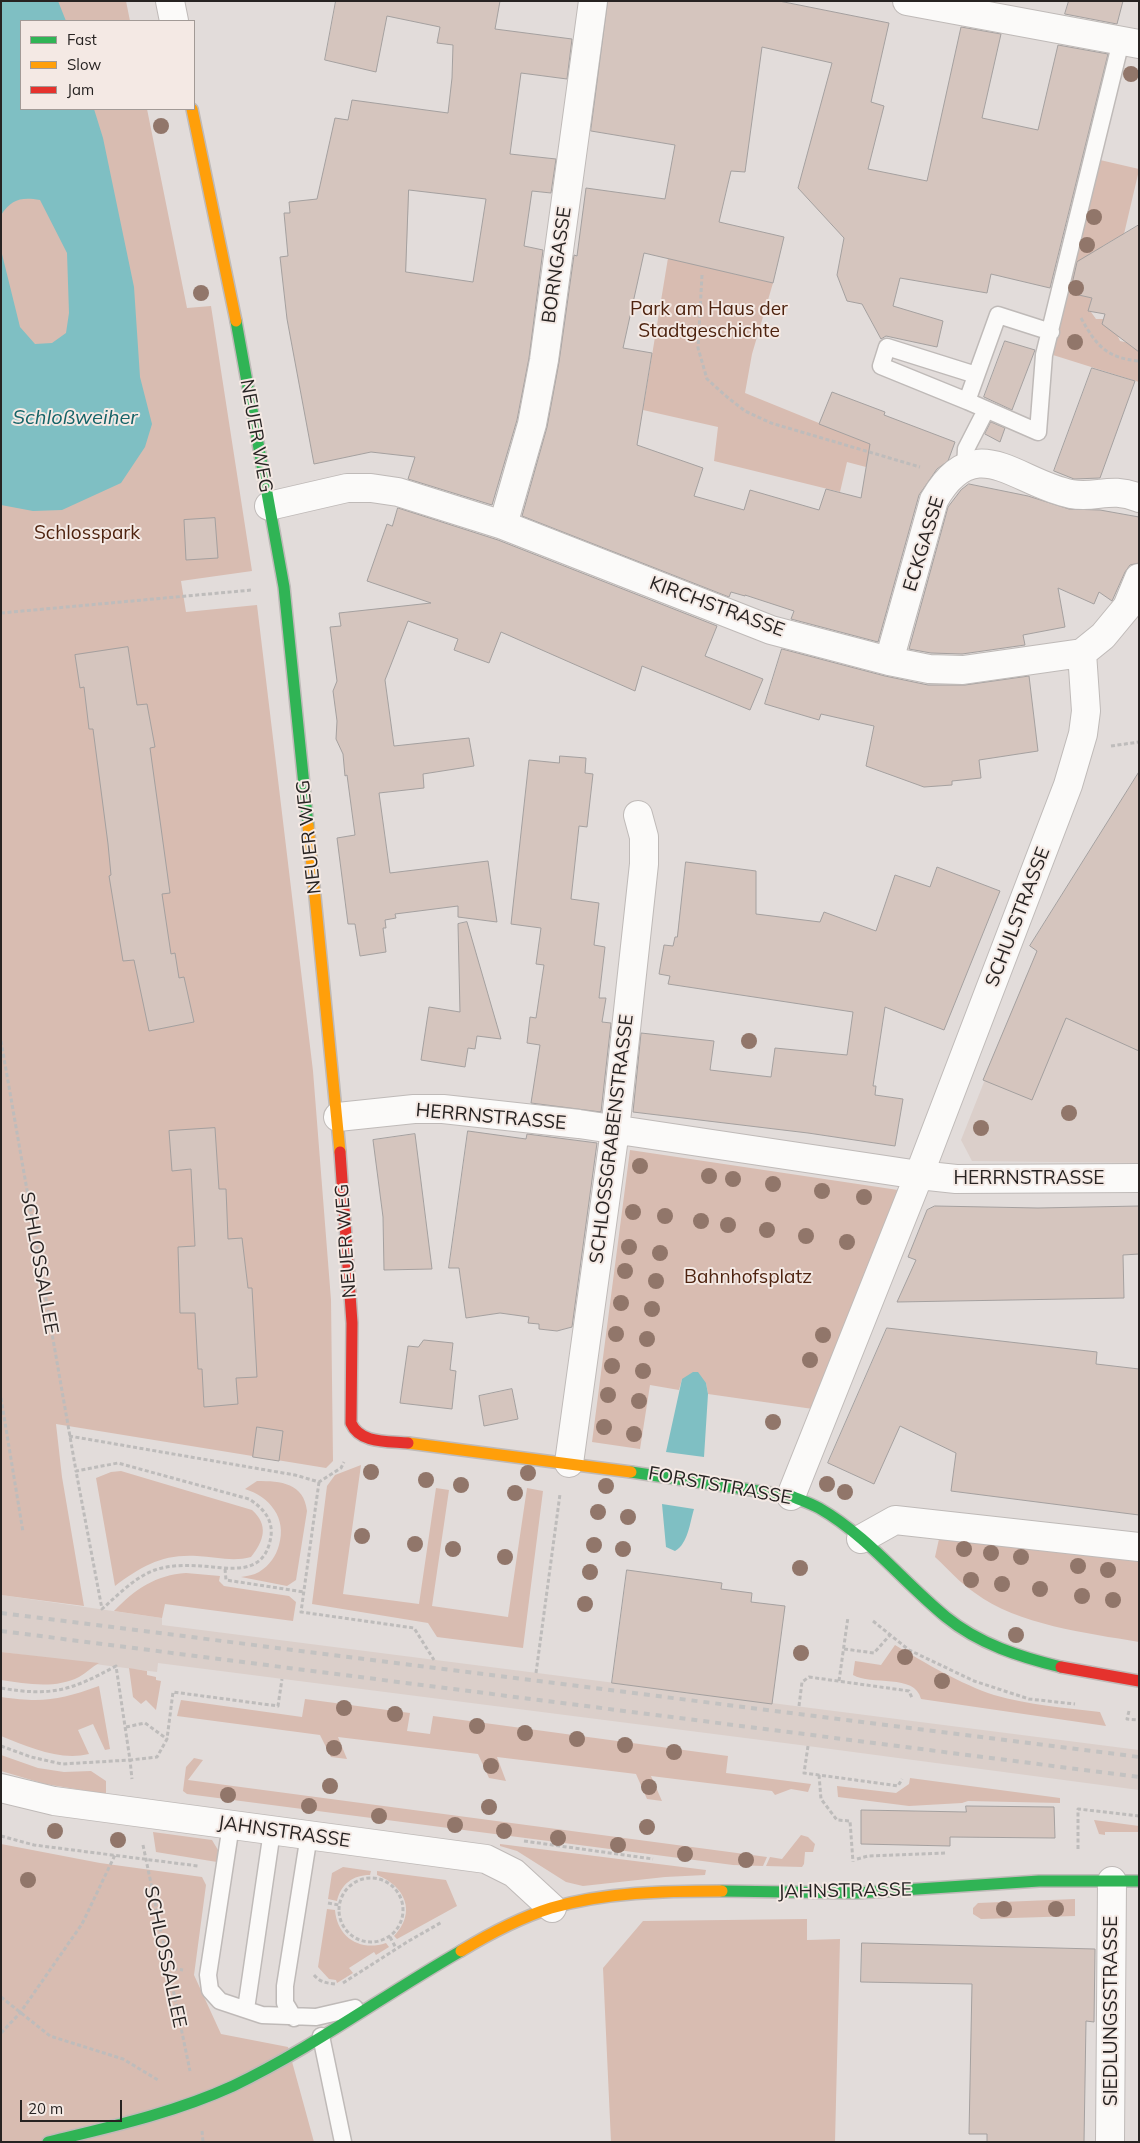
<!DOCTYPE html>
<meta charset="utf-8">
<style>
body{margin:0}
#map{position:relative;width:1140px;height:2143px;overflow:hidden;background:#e2dcda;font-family:Mulish,sans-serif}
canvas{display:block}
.frame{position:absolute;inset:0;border:2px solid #272322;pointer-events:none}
.legend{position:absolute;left:20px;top:20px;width:175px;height:90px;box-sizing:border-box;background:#f4e9e4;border:1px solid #a29a96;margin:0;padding:6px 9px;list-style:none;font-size:15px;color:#272322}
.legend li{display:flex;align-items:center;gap:10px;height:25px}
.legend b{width:25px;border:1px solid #a29a96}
.scale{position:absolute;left:20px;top:2100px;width:102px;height:22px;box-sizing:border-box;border:2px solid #272322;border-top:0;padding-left:6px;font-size:15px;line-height:18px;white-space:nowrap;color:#272322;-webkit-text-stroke:4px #f4e9e4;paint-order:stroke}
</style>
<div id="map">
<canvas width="1140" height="2143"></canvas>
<div class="frame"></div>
<ul class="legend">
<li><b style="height:6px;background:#30b455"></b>Fast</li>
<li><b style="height:6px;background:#ff9f0a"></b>Slow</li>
<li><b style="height:6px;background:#e5322d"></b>Jam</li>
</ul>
<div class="scale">20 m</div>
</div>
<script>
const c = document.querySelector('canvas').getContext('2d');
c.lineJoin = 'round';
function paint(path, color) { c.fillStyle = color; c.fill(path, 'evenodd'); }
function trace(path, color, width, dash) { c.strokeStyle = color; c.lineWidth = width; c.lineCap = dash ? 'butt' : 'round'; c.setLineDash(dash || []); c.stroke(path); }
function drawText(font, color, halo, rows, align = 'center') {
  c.font = font + ' Mulish,sans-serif'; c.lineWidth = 4; c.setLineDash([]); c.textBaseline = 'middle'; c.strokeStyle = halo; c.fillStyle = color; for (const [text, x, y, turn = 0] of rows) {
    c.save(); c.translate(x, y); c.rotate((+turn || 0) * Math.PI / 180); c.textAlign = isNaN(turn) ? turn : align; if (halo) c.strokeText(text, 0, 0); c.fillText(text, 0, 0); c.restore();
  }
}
const built = new Path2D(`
 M1131,785L1139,790V1163L972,1161L961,1140L1026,976L1039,952L1030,946Z
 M1,1595L162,1618V1625L1139,1750V1790L808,1746L158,1663L157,1672L1,1652Z`);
const green = new Path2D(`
 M1,1H126L130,21H21V109H147L187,308L211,306L252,571L181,581L186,612L257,605L313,1071L331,1300L333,1461L326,1468L56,1424L62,1477L84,1606L1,1595Z
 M1100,160L1139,169V170L1124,234L1103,246L1089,311L1091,312L1096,319H1110L1120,341L1139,345V382L1053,355Z
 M668,258L773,283L752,354L745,393L873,445L866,467L847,462L840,492L714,461L718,427L643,410Z
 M630,1150L898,1190L813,1409L708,1394L706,1383L682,1379L679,1390L650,1385L640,1449L592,1442Z
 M361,1465L343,1594L419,1604L436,1488L449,1490L432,1606L508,1617L527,1488L543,1491L523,1648L437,1637L428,1623L312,1604L327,1486L335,1475Z
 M121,1471L252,1510C269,1525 264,1541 251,1557C233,1562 216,1557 197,1556C162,1554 142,1566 115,1586L96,1478L111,1472Z
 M257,1481C281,1481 304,1483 307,1511L296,1580L287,1586L241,1577C247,1576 254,1575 259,1572C270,1565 276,1556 279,1545C287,1518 270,1497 245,1489Z
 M939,1539L1139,1560V1642C1087,1633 1018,1625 975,1593C960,1583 948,1569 935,1557Z
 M186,1573L220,1576L219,1581L224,1586L289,1596L296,1602L293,1621L165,1604L162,1618L114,1611C135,1589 156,1575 186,1573Z
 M895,1645C923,1662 963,1685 994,1695C1029,1705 1065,1708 1100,1712L1106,1726L921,1699C915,1673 871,1686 853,1675L855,1661L881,1665Z
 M1,1652L99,1663C92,1667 86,1673 79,1677C56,1689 26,1684 1,1680Z
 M129,1668L147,1671V1675L156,1677V1680L161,1681L156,1710L146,1700L141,1704L133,1697Z
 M99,1686L110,1749L105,1750L93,1724L78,1730L89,1754C59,1761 29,1747 1,1736V1697C43,1703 60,1700 99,1686Z
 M305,1699L410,1713L407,1731L430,1734L433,1716L728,1756L726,1773L811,1784L808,1792L791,1789L775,1795L772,1791L651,1776L662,1801L647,1799L636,1774L497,1757L506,1781L489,1778L478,1754L338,1737L347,1759L331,1757L320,1735L177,1716L181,1700L302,1717Z
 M1,1755L38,1768L64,1772L91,1771L106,1781V1794L45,1784L1,1771Z
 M194,1758L203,1760L188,1780L767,1857L763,1866L733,1865L187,1794L183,1791L186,1767Z
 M910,1778L1060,1798V1803L968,1801L962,1803L909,1806L838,1797L837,1786L896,1793L909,1784Z
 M1094,1820L1139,1826V1832H1105V1835L1099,1834Z
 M153,1832L212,1840L218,1850L217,1862L156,1852Z
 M801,1835L808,1837L815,1844L813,1852H805L804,1864L802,1867L766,1866L770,1857L782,1859Z
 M1,1844L100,1863L202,1877L206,1885L194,1975L221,2034L288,2047L314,2142H1Z
 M500,1844L706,1870L705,1875L665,1877L583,1886L566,1882L517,1851L500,1846Z
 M343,1867L371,1871L370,1875C353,1875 341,1884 337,1901L328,1899L332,1873Z
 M377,1871L446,1880L457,1906L397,1939L394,1936C417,1912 405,1886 377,1875Z
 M1075,1899V1916L981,1919L973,1914V1908L978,1903Z
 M327,1909L335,1910C337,1937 360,1952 386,1943L389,1947L376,1955L374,1952L349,1968L353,1973L337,1983L336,1980L329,1979L318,1967Z
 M807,1919V1940L840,1939L835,2142H611L603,1968L643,1921Z`);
const water = new Path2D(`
 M1,1H58L66,21H21V109H94L103,138L134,287L140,377L152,424L145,447L121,483L62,510L33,511L1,505V250L20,327L35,344L52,343L66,333L69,313L67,253L40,200C21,197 12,199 1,215Z
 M693,1372H698L706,1383L708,1394L704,1457L666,1452L682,1379Z
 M662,1504L694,1509C690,1522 688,1544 675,1551L666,1547Z`);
const building = new Path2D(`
 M336,1H500L495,29L572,39L567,79L521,73L510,154L556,159L551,193L532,191L524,246L543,250L529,358L517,420L492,505L408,479L415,457L371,452L314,464L287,319L280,257L288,256L284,213H290L289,202L317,199L335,118L348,120L352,100L448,113L452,78L453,45L437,43L440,27L387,16L376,72L325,60ZM409,190L486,199L473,282L406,272Z
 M608,1H779L889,23L871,102L884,106L868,169L927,181L961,27L1001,34L982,118L1038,130L1058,45L1108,54L1050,288L991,274L987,293L900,278L893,306L943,321L937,347L886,336L881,339L862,304L847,301L837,275L844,238L798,188L832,63L762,47L745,172L731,171L719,222L784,237L773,283L644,253L623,348L652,353L637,445L703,468L694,496L744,510L750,490L819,510L826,489L861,498L870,444L819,424L832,392L885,412L884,415L955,442L948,461L937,469L919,495L878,642L791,619L794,611L745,595V596L731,592L729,597L522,516L547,427L559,362L574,255L577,256L586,188L665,199L675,145L591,131Z
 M1069,1H1123L1117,24L1065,14Z
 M1139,225V352L1102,324L1105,314L1088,311L1092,298L1070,293L1077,262Z
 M1005,341L1035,350L1012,410L984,397Z
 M1092,368L1135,381L1100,478L1074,479L1054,471Z
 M991,422L1005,428L1000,442L985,434Z
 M969,484L1028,496L1069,509L1100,510L1139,517V563L1130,565L1125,572L1112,601L1099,592L1094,604L1058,588L1065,627L1023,635L1025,645L962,654L931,653L909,649L948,507L961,490Z
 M398,508L498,540L717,626L705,656L763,679L750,710L642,666L635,691L501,632L489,663L454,650L458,639L408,621L385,680L394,746L469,738L474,766L423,774L424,788L379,793L390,873L488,861L497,922L458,917V906L395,914L396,918L385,920L386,928H383L386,952L360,956L355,924H348L337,838L355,835L347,775L345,776L343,754L336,739L337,721L333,691L337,681L330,627L341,626L339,613L431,603L367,581L387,524L392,526Z
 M215,518L218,558L186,560L184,520Z
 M128,647L137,705L147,704L155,747L150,748L170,893L162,894L171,954L175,953L179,978L184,977L194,1022L149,1031L134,960L123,961L109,876L111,875L108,844L93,729H89L84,687L80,688L75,655Z
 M782,649L885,676L928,685H965L1029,676L1038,751L979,760L981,778L952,781V785L924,787L866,766L874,726L821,714L819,720L765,704Z
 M560,756L586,758L585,773L593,774L587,827L579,826L571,899L599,903L594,945L605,947L599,998H606L602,1022L611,1023L601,1112L531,1103L540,1045L527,1043L530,1017L536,1018L544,965L536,964L541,928L511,924L529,760L559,763Z
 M1139,772V1051L1066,1018L1032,1100L983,1080L1037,951L1030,946Z
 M686,862L756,871V914L820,922L824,912L876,931L895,875L930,887L937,867L1000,891L944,1030L885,1007L873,1086H876L875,1095L903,1099L895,1146L808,1133L633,1112L641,1033L714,1041L710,1070L771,1077L775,1048L847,1055L853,1012L668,984L670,976L659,974L664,945L673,946L675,937H677Z
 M467,922L501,1039L477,1036L475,1049L468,1048L465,1067L421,1060L429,1007L460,1012L458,924Z
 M215,1128L219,1189H226L228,1239L242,1238L248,1288H252L257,1377L236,1378L238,1404L204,1407L202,1369H198L195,1313H180L178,1247L195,1246L191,1169L172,1171L169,1131Z
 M468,1131L526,1139L527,1134L597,1143L572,1327L557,1331L539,1329V1324L528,1323L529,1317L500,1313L466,1318L459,1268H449Z
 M415,1134L432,1269L384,1270L383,1217L373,1140Z
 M935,1206L1038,1208L1139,1206V1254L1123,1255L1124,1298L897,1302L916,1260L908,1257L927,1210Z
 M887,1328L1097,1352L1096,1364L1139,1369V1515L951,1491L956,1453L900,1426L874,1484L828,1463Z
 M424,1340L453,1343L450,1370L456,1371L452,1409L400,1403L408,1346L418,1347Z
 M512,1389L518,1419L484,1426L479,1396Z
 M257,1427L283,1431L279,1461L253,1457Z
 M627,1570L722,1583L721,1589L752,1593L751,1602L785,1606L772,1704L612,1683Z
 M966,1806L1054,1807L1055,1838L950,1837V1846L861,1844V1810L966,1812Z
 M862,1943L1095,1949L1094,2022L1086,2021L1084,2142H987V2134H969L972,1984L861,1982Z`);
const path = new Path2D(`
 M702,275L698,348L707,379L727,397L745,411L771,423L920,467
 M1081,318C1096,345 1106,358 1139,361
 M1,613L252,590
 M1111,746L1139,742
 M1,1041L76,1471L118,1463L249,1499C263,1508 273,1519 271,1536C265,1577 231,1568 201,1566C186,1565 169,1565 155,1570C135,1577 118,1595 102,1609L76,1471
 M1,1398L23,1532
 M69,1436L295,1475L319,1482L341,1468L344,1462
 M319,1482L301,1612L414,1628L434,1660
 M225,1569L226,1580L304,1592
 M873,1621L909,1650L974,1681L1029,1699L1075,1704
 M844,1649L874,1653L890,1635
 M536,1673L560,1494
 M839,1681L848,1617
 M1,1688C52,1697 72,1690 116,1666L130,1760L157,1757L167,1739L173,1692L278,1706L282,1679
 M799,1706L802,1682L809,1677L909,1691L912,1698
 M1129,1711L1127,1719L1139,1720
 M126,1727L145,1723L167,1739
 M1,1746L31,1757L62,1764L130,1760L132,1779
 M808,1746L804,1773L892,1785L898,1786L902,1779
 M819,1775L821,1799L837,1820L850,1821L853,1862
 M1,1836L34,1845L198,1866
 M524,1841L653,1859
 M143,1845L190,2071
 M1078,1849V1809L1139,1816
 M857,1859L868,1856L946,1853
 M339 1910a32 32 0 1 1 64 0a32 32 0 1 1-64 0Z
 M328,1903L339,1905
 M390,1937L396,1948
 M167,1968L183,1970
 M314,1975C320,1982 326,1983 335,1984
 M343,1983L407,1942L442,1922
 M1,1997L50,2036L123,2059L158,2080
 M1,2033L20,2013L82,1924L115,1855
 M202,2131L203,2142`);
const lane = new Path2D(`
 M976,375L887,347L881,366L967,401L998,315L1051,332
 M967,401L1038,432L1044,355L1121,41
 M965,468L966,449L986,410
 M231,1825L208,1975L210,1990L220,2001L262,2015L316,2017L355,2008
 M246,2009L272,1831
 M294,2018L285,2003V1986L309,1835
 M321,2036L343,2142`);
const street = new Path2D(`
 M170,1L174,21
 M907,1L1139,44
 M269,506L347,488H371L398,492L503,525L771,630L889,661L929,669L963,670L1082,653L1103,636L1127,607L1139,578
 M503,525L532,424L544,360L593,1
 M889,661L934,500C975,428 1016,483 1071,494C1096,499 1111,486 1139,498
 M338,1117L414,1109H443L579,1124L919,1175L956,1179L1139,1178
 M569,1463L615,1130L644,864V837L638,815
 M791,1496L919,1175L1068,785L1083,734L1086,711L1082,653
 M861,1539L895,1520L1139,1547
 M1,1788L54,1801L486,1859L514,1873L552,1908
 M1110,2142L1112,1881`);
const fast = new Path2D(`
 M236,321L284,587L308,825
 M631,1472L791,1496C800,1500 810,1503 819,1508C868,1536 903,1582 946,1617C979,1644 1020,1657 1061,1667
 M722,1891L857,1893L1039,1881H1139
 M48,2142C110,2127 174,2113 233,2086C312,2048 384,1995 461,1951`);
const slow = new Path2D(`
 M192,109L236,321
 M308,825L340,1152
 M408,1443L631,1472
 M461,1951C489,1934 519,1918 551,1908C605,1892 665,1891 722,1891`);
const jam = new Path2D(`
 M340,1152L352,1323L351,1423C360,1444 388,1441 408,1443
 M1061,1667L1139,1681`);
const rail = new Path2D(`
 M1,1613L1139,1757
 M1,1631L1139,1777`);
const trees = [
 [1131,74],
 [161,126],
 [1094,217],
 [1087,245],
 [1076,288],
 [201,293],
 [1075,342],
 [749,1041],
 [1069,1113],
 [981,1128],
 [640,1166],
 [709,1176],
 [733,1179],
 [773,1184],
 [822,1191],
 [864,1197],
 [633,1212],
 [665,1216],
 [701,1221],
 [728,1225],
 [767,1230],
 [806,1236],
 [847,1242],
 [629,1247],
 [660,1253],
 [625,1271],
 [656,1281],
 [621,1303],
 [652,1309],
 [616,1334],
 [823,1335],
 [647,1339],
 [810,1360],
 [612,1366],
 [643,1371],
 [608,1395],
 [639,1401],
 [773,1422],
 [604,1427],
 [634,1434],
 [371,1472],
 [528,1473],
 [426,1480],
 [827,1484],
 [461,1485],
 [606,1486],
 [845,1492],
 [515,1493],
 [598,1512],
 [628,1517],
 [362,1536],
 [415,1544],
 [594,1545],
 [453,1549],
 [623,1549],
 [964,1549],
 [991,1553],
 [505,1557],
 [1021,1557],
 [1078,1566],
 [800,1568],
 [1108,1570],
 [590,1572],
 [971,1580],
 [1002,1584],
 [1040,1589],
 [1082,1596],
 [1113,1600],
 [585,1604],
 [1016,1635],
 [801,1653],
 [905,1657],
 [942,1681],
 [344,1708],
 [395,1714],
 [477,1726],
 [525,1733],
 [577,1739],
 [625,1745],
 [334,1748],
 [674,1752],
 [491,1766],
 [330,1786],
 [649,1787],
 [228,1795],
 [309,1806],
 [489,1807],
 [379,1816],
 [455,1825],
 [647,1827],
 [55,1831],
 [504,1831],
 [558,1838],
 [118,1840],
 [618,1845],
 [685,1854],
 [746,1860],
 [28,1880],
 [1004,1909],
 [1056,1909]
];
const streetNames = [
 ["BORNGASSE",557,265,-82],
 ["NEUER WEG",256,436,80],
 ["ECKGASSE",924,544,-73],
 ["KIRCHSTRASSE",717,607,20],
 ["NEUER WEG",309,837,-96],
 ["SCHULSTRASSE",1018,917,-69],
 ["HERRNSTRASSE",491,1117,5],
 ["SCHLOSSGRABENSTRASSE",612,1139,-83],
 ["HERRNSTRASSE",1029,1178],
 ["NEUER WEG",346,1241,-94],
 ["SCHLOSSALLEE",39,1263,80],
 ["FORSTSTRASSE",720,1486,10],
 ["JAHNSTRASSE",284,1832,8],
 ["JAHNSTRASSE",845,1891,-1],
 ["SCHLOSSALLEE",165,1957,78],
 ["SIEDLUNGSSTRASSE",1111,2011,-90]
];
const parkNames = [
 ["Park am Haus der",709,309],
 ["Stadtgeschichte",709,331],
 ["Schlosspark",87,533],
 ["Bahnhofsplatz",748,1277]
];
const waterNames = [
 ["Schloßweiher",75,418]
];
paint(built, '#dbcfca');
paint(green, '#d8bcb1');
paint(water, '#7fbfc3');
paint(building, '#d5c5be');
trace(building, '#a4a09f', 1);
trace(lane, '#bfbab8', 19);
trace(street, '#bfbab8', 30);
trace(fast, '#bfbab8', 14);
trace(slow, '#bfbab8', 14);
trace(jam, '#bfbab8', 14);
trace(path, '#bebcbb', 3, [4, 2.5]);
trace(lane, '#fbfaf9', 16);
trace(street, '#fbfaf9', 28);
trace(fast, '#30b455', 11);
trace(slow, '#ff9f0a', 11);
trace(jam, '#e5322d', 11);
trace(rail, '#c3c2c1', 4, [6, 6]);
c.fillStyle = '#91766a';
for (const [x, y] of trees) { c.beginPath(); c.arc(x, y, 8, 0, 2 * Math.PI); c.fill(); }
drawText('19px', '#272322', '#f4e9e4', streetNames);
drawText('19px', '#4e230f', '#f4e9e4', parkNames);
drawText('italic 20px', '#146368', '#f4e9e4', waterNames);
</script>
